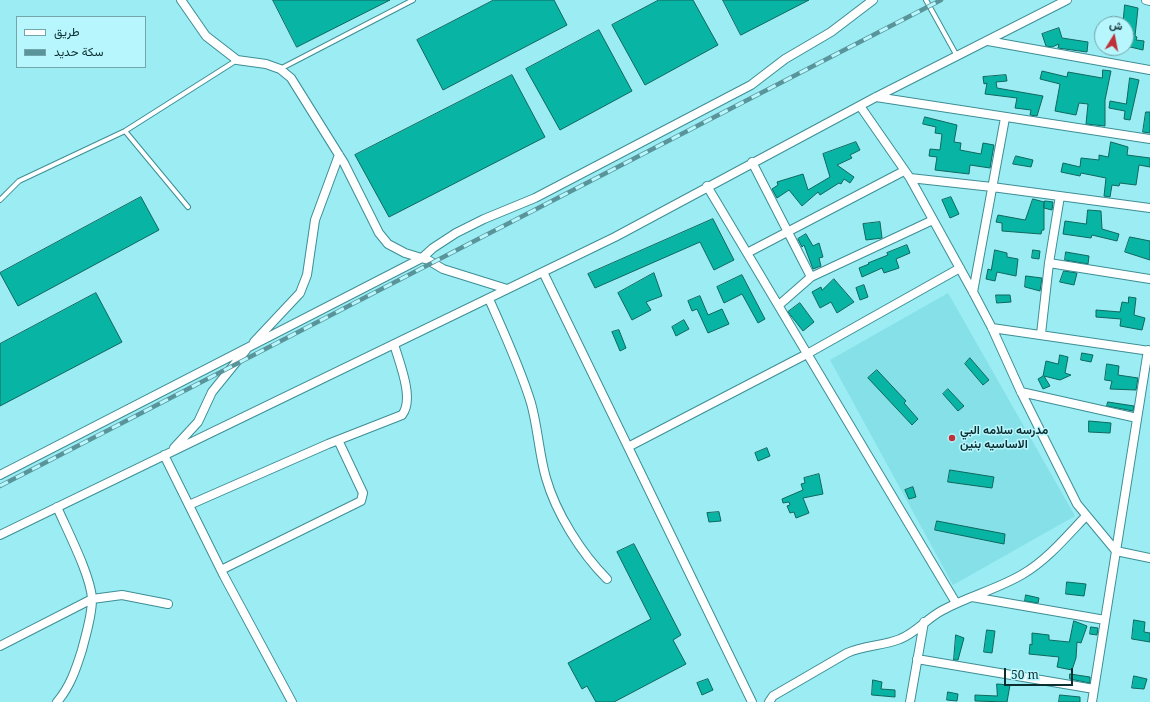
<!DOCTYPE html>
<meta charset="utf-8">
<style>
body{margin:0}
#map{position:relative;width:1150px;height:702px;overflow:hidden;background:#9becf3;font-family:"Noto Serif",Vazirmatn,serif}
canvas{display:block}
.legend{position:absolute;left:16px;top:16px;width:130px;height:52px;box-sizing:border-box;background:#b7f6fc;border:1px solid #72a6ab;margin:0;padding:5px 7px;list-style:none;font-size:12px;color:#0b2e31}
.legend li{display:flex;align-items:center;gap:8px;height:20px}
.legend b{width:20px;border:1px solid #72a6ab}
.north{position:absolute;left:1094px;top:16px;width:40px;height:40px;box-sizing:border-box;background:#b7f6fc;border:1px solid #72a6ab;border-radius:50%;rotate:10deg;font-size:11px;font-weight:700;line-height:16px;text-align:center;color:#0b2e31}
.north::after{content:'';display:block;margin:auto;width:14px;height:18px;background:#c03039;clip-path:polygon(50% 0,100% 100%,50% 72%,0 100%)}
.scale{position:absolute;left:1004px;top:668px;width:69px;height:18px;box-sizing:border-box;border:2px solid #0b2e31;border-top:0;padding-left:5px;font-size:12px;line-height:14px;white-space:nowrap;color:#0b2e31;-webkit-text-stroke:3px #b7f6fc;paint-order:stroke}
</style>
<div id="map">
<canvas width="1150" height="702"></canvas>
<ul class="legend">
<li><b style="height:5px;background:#fff"></b>طريق</li>
<li><b style="height:5px;background:#589499"></b>سكة حديد</li>
</ul>
<div class="north">ش</div>
<div class="scale">50 m</div>
</div>
<script>
const c = document.querySelector('canvas').getContext('2d');
c.lineJoin = 'round';
function paint(path, color) { c.fillStyle = color; c.fill(path, 'evenodd'); }
function trace(path, color, width, dash) { c.strokeStyle = color; c.lineWidth = width; c.lineCap = dash ? 'butt' : 'round'; c.setLineDash(dash || []); c.stroke(path); }
function drawText(font, color, halo, rows, align = 'center') {
  c.font = font + ' "Noto Serif",Vazirmatn,serif'; c.lineWidth = 3; c.setLineDash([]); c.textBaseline = 'middle'; c.strokeStyle = halo; c.fillStyle = color; for (const [text, x, y, turn = 0] of rows) {
    c.save(); c.translate(x, y); c.rotate((+turn || 0) * Math.PI / 180); c.textAlign = isNaN(turn) ? turn : align; if (halo) c.strokeText(text, 0, 0); c.fillText(text, 0, 0); c.restore();
  }
}
const built = new Path2D(`
 M948,293L1075,516L953,585L830,360Z`);
const building = new Path2D(`
 M273,0H390L297,47Z
 M494,0H554L567,25L443,90L417,40Z
 M659,0H693L718,45L645,85L612,25Z
 M723,0H809L741,35Z
 M1125,5L1138,8L1135,36L1137,37L1136,40L1144,41L1143,50L1126,46V24H1109L1110,17L1123,19Z
 M1059,28L1062,38L1088,42L1087,52L1058,48L1059,44L1052,47L1046,46L1042,34Z
 M599,30L632,91L560,130L526,69Z
 M1103,70L1111,71L1105,100V126L1086,124L1088,104L1079,103L1076,115L1055,111L1060,84L1040,79L1042,71L1067,77L1068,72L1102,78Z
 M512,75L545,137L389,217L355,155Z
 M1006,75L1007,81L996,82L997,88L1043,96L1037,116L1030,115L1031,110L1015,108L1017,98L985,94L987,83L984,84L983,77Z
 M1130,78L1139,80L1130,120L1124,119L1125,111L1109,108L1110,101L1126,104Z
 M1146,112H1150V133L1143,132Z
 M925,117L957,125L954,142L961,143L960,150L981,154L983,143L994,145L990,168L970,165L969,174L935,170L937,157L929,156L930,149L940,150L942,134L935,133L936,127L923,124Z
 M856,142L860,150L850,155L852,158L837,165L854,177L850,183L844,179L841,184L839,183L820,195L818,192L802,206L789,190L777,198L772,189L778,185L777,182L803,174L808,190L830,177L823,154Z
 M1111,142L1128,147L1127,155L1150,158V167L1139,165L1136,185L1120,183L1119,186L1112,185L1110,197L1104,196L1106,178L1081,173L1080,176L1061,172L1063,163L1080,167L1081,158L1099,160V155L1108,157Z
 M1016,156L1033,160L1031,167L1013,164Z
 M141,197L159,230L18,306L0,273Z
 M951,197L959,214L950,218L942,200Z
 M1033,199L1044,202V230H1042L1041,234L1002,231V223L996,222L998,215L1025,220Z
 M1045,201L1053,202L1052,210L1044,208Z
 M1088,210L1101,211L1102,229L1119,234L1117,241L1092,235L1091,238L1063,234L1065,221L1086,224Z
 M713,219L734,260L714,270L700,242L595,288L588,274Z
 M880,222L882,238L866,240L863,224Z
 M806,234L813,246L819,243L823,257L819,258L821,266L813,269L804,245L802,247L798,239Z
 M1130,237L1150,241V260L1125,252Z
 M907,245L910,253L896,259L899,268L884,273L882,268L862,277L859,268L869,264L868,263L888,255L887,253Z
 M995,250L1007,253V257L1018,259L1016,276L997,272L995,281L986,279L988,269L991,270Z
 M1033,250L1040,251L1039,259L1032,258Z
 M1066,252L1089,256L1088,264L1065,260Z
 M1064,271L1077,273L1074,285L1060,282Z
 M654,273L662,296L646,302L651,310L632,320L618,293Z
 M742,275L765,319L758,323L742,294L724,303L717,287Z
 M1026,276L1042,278L1040,291L1025,287Z
 M834,279L854,302L837,313L831,302L820,308L812,292L821,287L822,290Z
 M864,285L868,297L860,300L856,288Z
 M96,293L122,342L0,406V344Z
 M996,295H1010L1011,302L997,303Z
 M700,296L708,315L722,309L729,324L708,333L697,309L692,311L688,301Z
 M1129,297L1136,298L1134,315L1145,318L1142,330L1120,326L1121,319L1096,317V310L1120,312L1122,302L1128,303Z
 M800,303L814,322L803,331L788,312Z
 M684,320L689,329L676,336L672,327Z
 M619,330L626,348L620,351L612,332Z
 M1082,353L1093,355L1091,362L1081,360Z
 M1060,355L1068,357L1065,373L1071,375L1060,380L1044,376L1050,386L1043,389L1038,379L1043,376L1046,361L1058,364Z
 M970,358L989,380L983,385L965,364Z
 M1107,364L1119,366L1118,375L1138,378L1136,390L1110,389L1112,381L1105,380Z
 M877,370L906,401L904,403L918,419L912,425L868,378Z
 M948,389L964,406L958,411L943,394Z
 M1108,402L1134,406L1133,411L1107,406Z
 M1089,421L1111,423L1110,433L1089,432Z
 M767,448L770,456L758,461L755,453Z
 M950,470L994,477L992,488L948,482Z
 M819,474L823,494L803,498L809,513L796,518L794,512L790,513L787,506L790,505L789,502L783,503L782,499L803,490L801,484L805,483L804,478Z
 M913,487L916,497L909,499L905,490Z
 M719,512L721,521L709,522L707,513Z
 M937,521L1005,534L1004,544L935,530Z
 M634,544L681,635L673,640L686,664L614,702H596L587,686L582,689L568,663L651,619L617,552Z
 M1067,582L1086,584L1084,596L1066,594Z
 M1026,595L1039,598L1038,603L1025,601Z
 M1134,620L1145,622L1144,632L1150,633V642L1132,639Z
 M1074,621L1087,626L1081,643L1077,642L1076,658L1072,670L1057,667L1059,657L1029,654L1030,644L1032,645V633L1049,635V640L1069,642Z
 M1091,627L1098,628L1097,635L1090,634Z
 M987,630L995,631L992,653L984,652Z
 M956,635L964,638L958,660H954Z
 M1070,674L1090,677V683L1070,679Z
 M1134,676L1147,679L1144,689L1132,688Z
 M708,679L713,690L702,695L697,683Z
 M873,680L882,682L881,689L895,690V697L872,695Z
 M997,684L1010,685L1007,702L975,701V695L997,696Z
 M948,692L958,694L957,701L947,700Z
 M1060,695L1080,697V702H1059Z`);
const service = new Path2D(`
 M926,0L957,56
 M280,69L413,0
 M125,131L188,207
 M0,200L19,181L125,131L237,60`);
const minor = new Path2D(`
 M181,0L206,36L237,60L266,64L280,69L291,78L344,163L379,233L388,244L405,253L428,260L443,269L507,289
 M1146,0L1150,1
 M988,41L1150,70
 M876,97L1150,139
 M860,106L910,178L973,292L992,328L1021,392L1077,504L1116,551L1150,558
 M752,162L811,277
 M910,178L992,187L1150,208
 M707,186L956,603
 M747,253L904,171
 M1049,263L1150,279
 M543,272L752,702
 M973,292L1005,118
 M489,299C504,333 520,367 531,403C538,428 539,454 546,478C556,513 581,553 607,579
 M779,305L811,277L933,220
 M992,328L1150,351
 M1041,334L1049,263L1060,196
 M254,342L300,293L307,275L315,220L339,155
 M1021,392L1137,418
 M628,447L807,354L960,268
 M174,448L198,422L212,392L246,350
 M164,455L224,576L292,702
 M0,475L422,258L433,248L456,233L484,219L535,198L751,85L785,59L831,32L873,0
 M189,505L328,444L402,415C415,399 399,362 394,344
 M0,535L615,237L876,97L1067,0
 M221,570L361,501L363,493L338,440
 M972,597L1105,620
 M0,646L92,599L122,595L168,604
 M917,659L1094,689
 M57,702C70,687 76,669 82,650C86,634 92,616 92,599C91,576 67,530 57,507
 M769,702L773,696L847,653C865,645 883,646 900,639C916,633 927,618 943,610C969,596 998,589 1023,574C1047,560 1067,536 1086,516
 M910,702L924,622
 M1092,702L1148,350`);
const rail = new Path2D(`
 M0,486L941,0`);
const markers = [
 [952,438,4,"#c03039"]
];
const poiNames = [
 ["مدرسه سلامه البي",960,431],
 ["الاساسيه بنين",960,445]
];
paint(built, '#85e0e8');
paint(building, '#08b5a4');
trace(building, '#0e685e', 1);
trace(service, '#3d8e95', 6);
trace(minor, '#3d8e95', 10);
trace(service, '#fff', 4);
trace(minor, '#fff', 8);
trace(rail, '#589499', 4.5);
trace(rail, '#b7f6fc', 3, [9]);
for (const [x, y, r, color] of markers) { const dot = new Path2D(); dot.arc(x, y, r, 0, 2 * Math.PI); c.fillStyle = color; c.fill(dot); trace(dot, '#b7f6fc', 1.5); }
drawText('bold 12px', '#0b2e31', '#b7f6fc', poiNames, 'left');
</script>
